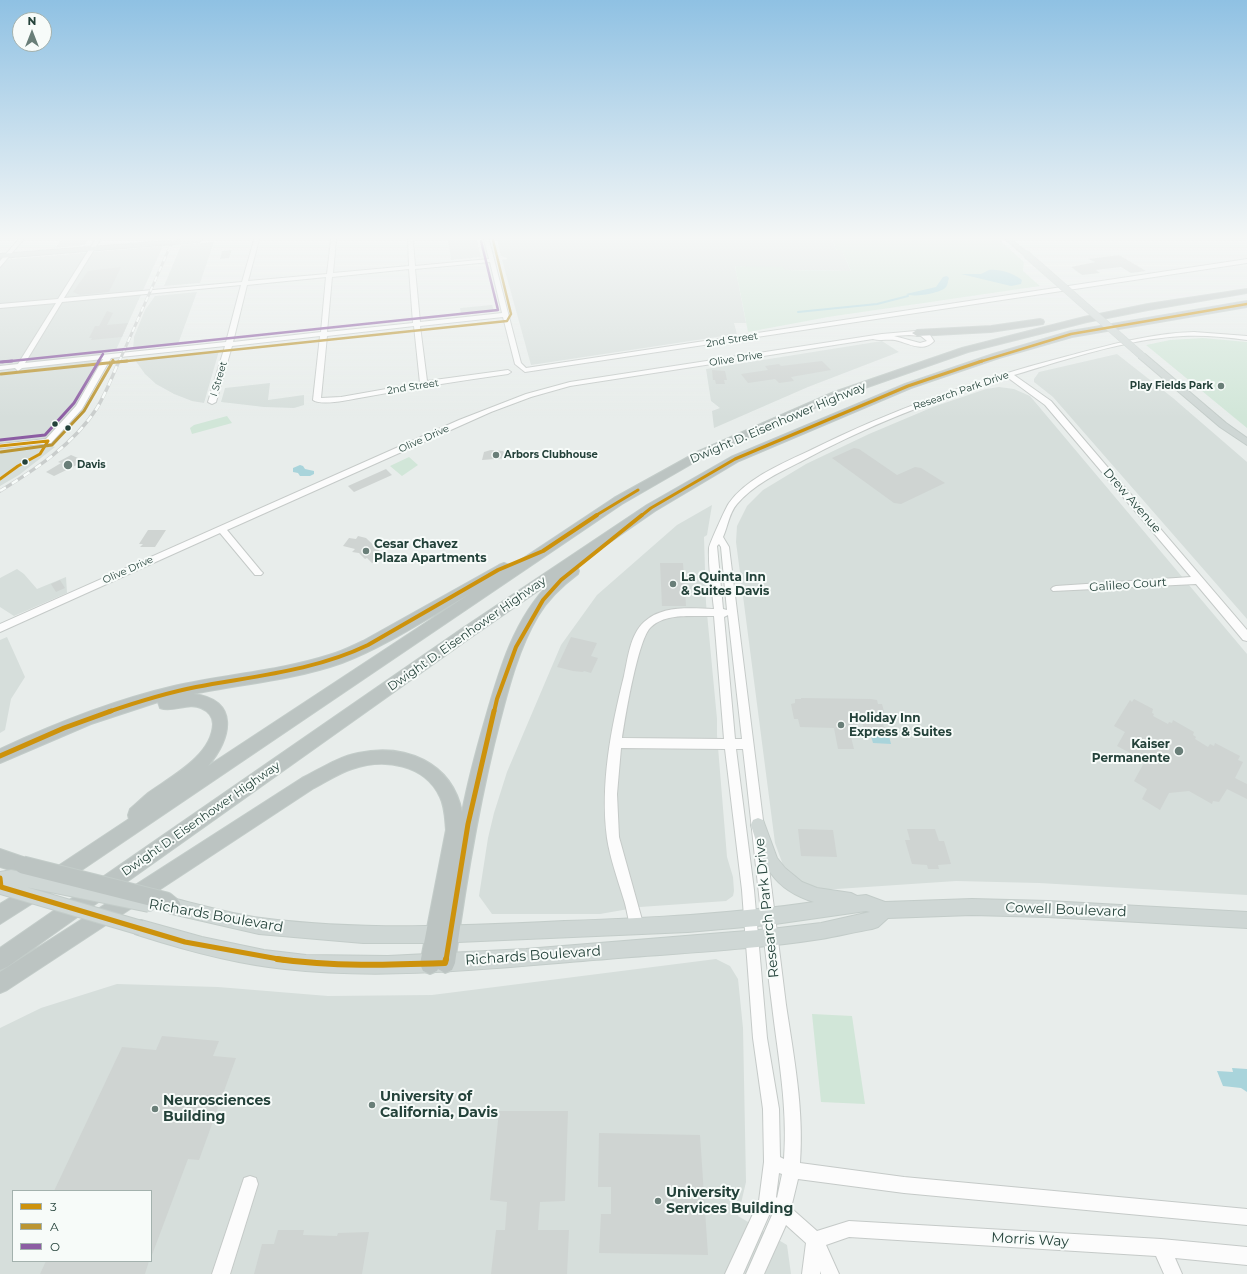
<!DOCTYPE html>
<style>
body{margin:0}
#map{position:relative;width:1247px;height:1274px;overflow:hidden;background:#e8edeb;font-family:Montserrat,sans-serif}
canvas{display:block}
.legend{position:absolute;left:12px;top:1190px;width:140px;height:72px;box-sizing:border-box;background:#f7fbf9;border:1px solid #a3b1ad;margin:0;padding:5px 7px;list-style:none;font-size:12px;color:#24423a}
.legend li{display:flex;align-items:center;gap:8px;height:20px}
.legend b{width:20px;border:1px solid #a3b1ad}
.north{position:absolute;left:12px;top:12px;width:40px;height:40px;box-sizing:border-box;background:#f7fbf9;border:1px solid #a3b1ad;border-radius:50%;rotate:0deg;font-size:11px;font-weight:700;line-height:16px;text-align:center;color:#24423a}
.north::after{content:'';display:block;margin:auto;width:14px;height:18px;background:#697e78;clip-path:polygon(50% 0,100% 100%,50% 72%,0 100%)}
</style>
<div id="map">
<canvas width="1247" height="1274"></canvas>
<ul class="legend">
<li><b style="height:5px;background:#cd920c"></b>3</li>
<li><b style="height:5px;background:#bb9532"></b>A</li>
<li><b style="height:5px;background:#8c5da3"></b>O</li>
</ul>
<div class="north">N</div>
</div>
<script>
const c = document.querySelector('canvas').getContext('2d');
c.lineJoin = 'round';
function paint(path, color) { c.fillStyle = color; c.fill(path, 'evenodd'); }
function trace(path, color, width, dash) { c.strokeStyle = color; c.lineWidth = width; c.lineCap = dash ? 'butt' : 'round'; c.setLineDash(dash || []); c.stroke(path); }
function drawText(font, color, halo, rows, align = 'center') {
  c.font = font + ' Montserrat,sans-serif'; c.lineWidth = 4; c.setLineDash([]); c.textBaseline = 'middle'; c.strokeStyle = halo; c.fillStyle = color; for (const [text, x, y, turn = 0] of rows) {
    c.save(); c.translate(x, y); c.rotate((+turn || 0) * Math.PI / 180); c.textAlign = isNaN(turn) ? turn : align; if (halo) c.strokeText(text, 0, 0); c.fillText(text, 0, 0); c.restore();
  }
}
const built = new Path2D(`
 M61,240H89L84,245L55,248Z
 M448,240H477L481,257L451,260Z
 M497,240H832L837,251H842L851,271L784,270L735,266L746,323H734L737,334L531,365L502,260L507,259V258L501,256Z
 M214,242L200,283L164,286L181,245Z
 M163,246L116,350L103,352L100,357H108L73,416L53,434L48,445L55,447L19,475L0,486V260Z
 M197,292L178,344L133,349L134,337L145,310L155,296Z
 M492,305L494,310L492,312L461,315L460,308Z
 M882,341L899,352L808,387L714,428L712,411L720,408L711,401L706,369Z
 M219,351L204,403L192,401L174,394L156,384L145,374L135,360Z
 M1117,354L1173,398L1247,462V619L1053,397L1034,382V379L1039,372Z
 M270,383L268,400L304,395V405L294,408L264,407L221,402L225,388Z
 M999,387L1014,389L1030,396L1247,654V895L1039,883L956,881L837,889H822L809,886L798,879L783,865L775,843L736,542L737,526L747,506L763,490L806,464L869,434L933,407L986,389Z
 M712,505L707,535L704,537L706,603L717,719V735L727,857L733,877L734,891L733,896L726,901L640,907L600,914H492L479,896L488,838L494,813L507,772L561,645L597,595L677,525Z
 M17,569L24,574L37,589L66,577L67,593L14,616L0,607V578Z
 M7,637L25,677L11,699L5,730L0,733V640Z
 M716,959L730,966L738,979L743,1028L746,1182L738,1216L787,1245L791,1274H0V1028L41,1008L117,984L218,987L328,996L432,995ZM13,1191H151V1261H13Z`);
const green = new Path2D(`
 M832,240H999L1024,262L1023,271L1040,286L828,317L748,332L735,266L783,267L785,270L851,271L842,251H837Z
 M1203,338L1247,342V428L1146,345L1170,340Z
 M227,416L232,423L192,434L190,428L194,425Z
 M409,457L418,465L402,476L390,466Z
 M812,1014L852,1016L865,1104L821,1102Z`);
const water = new Path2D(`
 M989,270C1000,269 1013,273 1022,280L1021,284L1011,286L961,274H981Z
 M947,276L949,278C948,280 948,285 946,287C942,293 912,298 906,294L936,287L943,277Z
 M300,465L303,466L305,469L314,471V474L310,476H300L298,473L293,472V468Z
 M871,736H889L891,744L873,743Z
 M1232,1068L1247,1069V1092L1241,1088L1223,1086L1217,1071L1233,1072Z`);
const stream = new Path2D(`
 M798,312L877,304L908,296`);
const building = new Path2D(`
 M232,250L229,258L220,259L222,251Z
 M1119,255L1146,271L1131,273L1121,267L1096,270L1100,273L1082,275L1071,267L1095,262L1088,259Z
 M121,267L109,292L80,295L73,292L88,271Z
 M107,311L113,313L107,325L128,323L122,337L91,340L92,338H89L95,326H99Z
 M822,361L831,370L791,377L794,381L779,383L775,379L748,383L741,374L768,370L765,366L779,364L781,366Z
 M712,370L725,371L727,380H724L725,384H716L715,380H713Z
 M854,448L859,449L897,475L915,467L921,468L945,483L901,504L894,503L832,458Z
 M491,450L503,451L508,458L482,460L484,452Z
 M71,455L85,461L54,476L46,472L61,463L58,462Z
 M386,469L392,475L354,492L348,486Z
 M148,530H166L155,547H140L143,544H139Z
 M358,536L366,538L385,556L372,563L367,558L365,559L359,553L352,552L355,549L343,546L349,538L356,539Z
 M660,563H683L686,606H662Z
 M60,580L65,588L56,592L51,584Z
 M571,637L597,643L591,656L598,658L591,673L584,671L583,672L573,671L557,667Z
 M801,698L871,699L877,700L878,704H882L887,723H883L884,728H864L861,720L850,733L854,749H838L834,728L800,727L798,719H794L791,704L795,703V699H801Z
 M1134,699L1153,709L1152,713L1154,714L1153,716L1168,724L1169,722L1172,723L1173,720L1194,732L1193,735L1196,737L1195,739L1208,747L1210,744L1214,746L1215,743L1240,756L1238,760L1243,762L1235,778L1247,784V799L1227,789L1219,802L1213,801L1212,804L1189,791L1169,793L1160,810L1142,799L1147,789L1134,781L1145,761L1117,746L1125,732L1114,726L1130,700L1132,702Z
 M798,829L833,830L837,857L801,856Z
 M907,829H935L939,841H944L951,864L938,865L939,869H928L927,865L912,864L905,840H910Z
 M162,1036L219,1041L213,1056L236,1058L199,1160L188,1159L152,1255L151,1191H54L122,1047L156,1050Z
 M499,1111H568L565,1201L540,1202L538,1230H569L567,1274H491L496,1230H505L507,1202L490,1200Z
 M599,1133L700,1135L708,1255L599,1253L601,1214H611V1187H598Z
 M278,1230H304L303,1235L337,1236L338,1233L369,1232L362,1274H254L262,1244H274Z
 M46,1261H149L145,1274H40Z`);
const minor = new Path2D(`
 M18,240H23L0,267V261Z
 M95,240H100L64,298L242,282L254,240H259L248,281L327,274L331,240H336L333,273L409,266L408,240H413L415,266L489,259L484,240H489L521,363L526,368L1247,259V263L525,372L515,364L503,317L420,326L427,381L508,370L511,372L508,374C458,381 408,389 359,398C349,400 321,406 313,400L320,336L232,346L216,402L212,404L208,402L225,346L111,358L82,409L51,443L0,448V444L46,439L76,406L103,359L22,368L18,371L15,368L0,370V366L18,364L56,303L0,308V304L58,299ZM490,262L502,313L420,322L415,269ZM409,269L413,323L327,332L332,277ZM326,277L321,332L233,342L247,285ZM241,285L226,342L25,363L62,302ZM414,326L420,383L341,397L321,398L327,336Z
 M916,331L930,335L934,341C923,353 908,343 895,340C888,339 880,341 873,339L570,386L531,397L491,412L227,530L261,571L263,573L261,575H255L220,533L0,632V624L459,420L526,394L570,382L882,334ZM909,335L921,336L927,341L920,343L894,336Z
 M1194,332L1247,336V340C1226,337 1204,335 1183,336C1126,339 1068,359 1014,375L1051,401L1247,630V641L1243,640L1196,584L1053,591L1051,589L1053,587L1056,586L1191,577L1045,405L1007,377C936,399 866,426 800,462C778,473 753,485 737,504C729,513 728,526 723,537L729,547L786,1005C794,1058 804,1110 800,1163L904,1177L1247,1209V1225L904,1193L798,1179L791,1208L817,1231L849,1221L1161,1239L1247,1247V1265L1175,1258L1182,1274H1164L1156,1256L849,1237L826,1245L839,1274H821L820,1271V1274H802L806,1243L786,1225L764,1274H746L772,1215L770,1213L743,1274H725L759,1201L764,1162L763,1109L753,1038L742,890L725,749L621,748L617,794L619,837L644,927L642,932L637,934L632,932C628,921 627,908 623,897C617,877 610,858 607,838C600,784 611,728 624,676C628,658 630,635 644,622C662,605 691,608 714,609C712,590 708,567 709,548C709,545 726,507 729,503C747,478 783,463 811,450C893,409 979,379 1068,356C1110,345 1151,333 1194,332ZM719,544L721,547L727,610L723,609L717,546ZM728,615L742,739H735L724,617ZM695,616H714L724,739L622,738C625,718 638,638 651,627C663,616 680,616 695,616ZM736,749H743C753,834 761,920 772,1005C778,1056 788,1107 784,1159L780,1157L779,1109L767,1038L754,890ZM779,1173L782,1174L777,1198L776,1197Z
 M250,1176L256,1178L258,1184L230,1274H212L244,1178Z`);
const major = new Path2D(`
 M181,240H202L199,242L0,258V254Z
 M1006,240H1012L1029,254L1024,255Z
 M1139,354H1145L1226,423L1247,438V445L1220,427L1139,358Z
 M758,818L763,820L777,858L785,868L802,882L817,888L851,893L857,896L866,895L885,902L972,899L1048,901L1247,912V928L1048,917L972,915L888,918L878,927L872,929C855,932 838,936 821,939C751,950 678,953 607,959C501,967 392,981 285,969C236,964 188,951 141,936L135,934L133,928L135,922L141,920L202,937L264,950L306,955L388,956L526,949L771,929L821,923L870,912L866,911L768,925L688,932L435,943H363L259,934L172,914L166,912L164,906L166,900L172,898C201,905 231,914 261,918C362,931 463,926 565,921C649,918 732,914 814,902C772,889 763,865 751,825L753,820Z`);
const highway = new Path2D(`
 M1247,289V293L1148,310L1087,322L968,352L842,396L707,455L622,504L61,884L55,887L49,884L46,878L49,872L129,819L128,815L130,809C136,804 142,798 148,793C170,777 212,756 213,724C213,717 208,711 201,708C188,702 173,713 160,708L158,702L91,724L0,763V749C56,723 114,700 174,686C226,674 279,671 329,655C341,652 352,646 363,641L499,565L504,563L509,565L510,567L614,498L699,451L834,392L962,348L1084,317L1148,304ZM471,593L208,766C232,739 240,699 193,694C242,684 294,680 342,663C385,647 431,616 471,593Z
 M1247,301V307L1072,337L999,358L911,388L739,461L655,511L574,567L578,568L579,571L578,574C562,586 548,599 538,616C519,648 509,686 500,721C479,801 466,882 455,963L452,970L445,973L438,969L437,971L430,974L423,971L420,964L446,830C445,819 445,807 440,797C425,764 384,758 352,769C339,773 326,782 314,788L7,990L0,993V972L302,778C320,769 338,757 358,753C405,743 452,762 462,812C468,781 476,751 485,720C499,671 514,618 551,582L470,638L7,967L0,970V948L460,630L647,505L731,457L905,384L993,354L1071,331Z
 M1040,319L1043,320L1044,322L1043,324L991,332L917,336L912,333L917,330L991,326Z
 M0,849L29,859L32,865L29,871L23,874L0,867Z
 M38,881L44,884L47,890L44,896L0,924V904Z`);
const railFar1 = new Path2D(`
 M119,362L173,240`);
const rail = new Path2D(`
 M0,491C36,469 74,444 97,408C106,393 112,377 119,361`);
const majorBridgeFar1 = new Path2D(`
 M1026,254L1142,356`);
const majorBridge = new Path2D(`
 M141,928L1,887V879L11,877L149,905`);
const highwayBridge = new Path2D(`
 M23,865L166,901L172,906`);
const bus1Far4 = new Path2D(`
 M979,362L1071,334L1247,304`);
const bus1Far3 = new Path2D(`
 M0,446L48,441L40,454L18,466L0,479
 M595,516L638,490
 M641,516L651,508L735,459L908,386L982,361`);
const bus1Far2 = new Path2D(`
 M108,712C137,702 166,693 196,687C254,676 314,671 368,645L498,570L543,551L597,515
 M494,712L497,699L516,647L543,600L561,580L642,515`);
const bus1Far1 = new Path2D(`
 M0,756L64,728L111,711
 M0,878L1,887L185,942L284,960
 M446,960L468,824L494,711`);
const bus1 = new Path2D(`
 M277,959C333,967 389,965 445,963L446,959`);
const bus2Far1 = new Path2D(`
 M112,362L113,360
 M118,362L507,321L511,314L493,240`);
const bus2 = new Path2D(`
 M1,374L127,361
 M1,452L52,445L84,411L113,361`);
const bus3Far1 = new Path2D(`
 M2,362L498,310L481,241
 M98,362L103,354`);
const bus3 = new Path2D(`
 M0,362L12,361
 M0,440L45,435L74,403L99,361`);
const markers = [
 [1221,386,4,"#697e78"],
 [55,424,3.5,"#24423a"],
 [68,428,3.5,"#24423a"],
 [496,455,4,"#697e78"],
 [25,462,3.5,"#24423a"],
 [68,465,5,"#697e78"],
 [366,551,4,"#697e78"],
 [673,584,4,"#697e78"],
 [841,725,4,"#697e78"],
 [1179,751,5,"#697e78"],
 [372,1105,4,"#697e78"],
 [155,1109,4,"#697e78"],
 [658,1201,4,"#697e78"]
];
const farStreetnames = [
 ["2nd Street",732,340,-9],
 ["Olive Drive",736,359,-9],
 ["I Street",219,379,-73],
 ["2nd Street",413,387,-9],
 ["Research Park Drive",961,391,-19],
 ["Olive Drive",424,439,-24],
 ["Olive Drive",128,570,-24]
];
const farPoinames = [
 ["Play Fields Park",1213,386,"right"],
 ["Arbors Clubhouse",504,455],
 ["Davis",77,465]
];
const streetNames = [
 ["Dwight D. Eisenhower Highway",778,423,-23],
 ["Drew Avenue",1132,501,49],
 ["Galileo Court",1128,585,-4],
 ["Dwight D. Eisenhower Highway",467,634,-35],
 ["Dwight D. Eisenhower Highway",201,819,-35]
];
const poiNames = [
 ["Cesar Chavez",374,544],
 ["Plaza Apartments",374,558],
 ["La Quinta Inn",681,577],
 ["& Suites Davis",681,591],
 ["Holiday Inn",849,718],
 ["Express & Suites",849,732],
 ["Kaiser",1170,744,"right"],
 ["Permanente",1170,758,"right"]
];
const nearStreetnames = [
 ["Research Park Drive",767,908,-96],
 ["Cowell Boulevard",1066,910,2],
 ["Richards Boulevard",216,916,10],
 ["Richards Boulevard",533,956,-4],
 ["Morris Way",1030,1240,3]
];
const nearPoinames = [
 ["University of",380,1097],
 ["California, Davis",380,1113],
 ["Neurosciences",163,1101],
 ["Building",163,1117],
 ["University",666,1193],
 ["Services Building",666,1209]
];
paint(built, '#d6dedb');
paint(green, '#d1e6d8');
paint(water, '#a9d4db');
trace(stream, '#a9d4db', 2);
paint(building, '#cfd4d2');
trace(minor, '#c5cac8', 2);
trace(major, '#c3ccc9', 2);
trace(highway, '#c3ccc9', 2);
paint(minor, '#fcfcfc');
paint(major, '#cfd7d5');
paint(highway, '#bcc4c2');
trace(railFar1, '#c9cdcc', 3);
trace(rail, '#c9cdcc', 3.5);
trace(railFar1, '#f7fbf9', 2, [5.5]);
trace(rail, '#f7fbf9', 2.5, [7]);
trace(majorBridgeFar1, '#c3ccc9', 8, []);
trace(majorBridge, '#c3ccc9', 16, []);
trace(highwayBridge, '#c3ccc9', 19, []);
trace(majorBridgeFar1, '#cfd7d5', 7);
trace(majorBridge, '#cfd7d5', 14);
trace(highwayBridge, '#bcc4c2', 17);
trace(bus1Far4, '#cd920c', 2.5);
trace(bus1Far3, '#cd920c', 3);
trace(bus1Far2, '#cd920c', 4);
trace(bus1Far1, '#cd920c', 5);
trace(bus1, '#cd920c', 6);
trace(bus2Far1, '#bb9532', 2.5);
trace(bus2, '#bb9532', 3);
trace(bus3Far1, '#8c5da3', 2.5);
trace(bus3, '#8c5da3', 3);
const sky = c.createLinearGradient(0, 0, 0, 418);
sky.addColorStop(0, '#8fc1e3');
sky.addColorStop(0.57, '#f5f7f6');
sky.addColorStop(1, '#f5f7f600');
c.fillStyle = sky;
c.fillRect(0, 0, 1247, 418);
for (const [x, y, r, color] of markers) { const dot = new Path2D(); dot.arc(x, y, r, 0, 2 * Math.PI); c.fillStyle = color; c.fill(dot); trace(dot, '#f7fbf9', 1.5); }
drawText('10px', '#24423a', '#f7fbf9', farStreetnames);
drawText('bold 10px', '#24423a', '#f7fbf9', farPoinames, 'left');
drawText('12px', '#24423a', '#f7fbf9', streetNames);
drawText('bold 12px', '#24423a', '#f7fbf9', poiNames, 'left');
drawText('14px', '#24423a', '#f7fbf9', nearStreetnames);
drawText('bold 14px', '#24423a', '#f7fbf9', nearPoinames, 'left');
</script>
